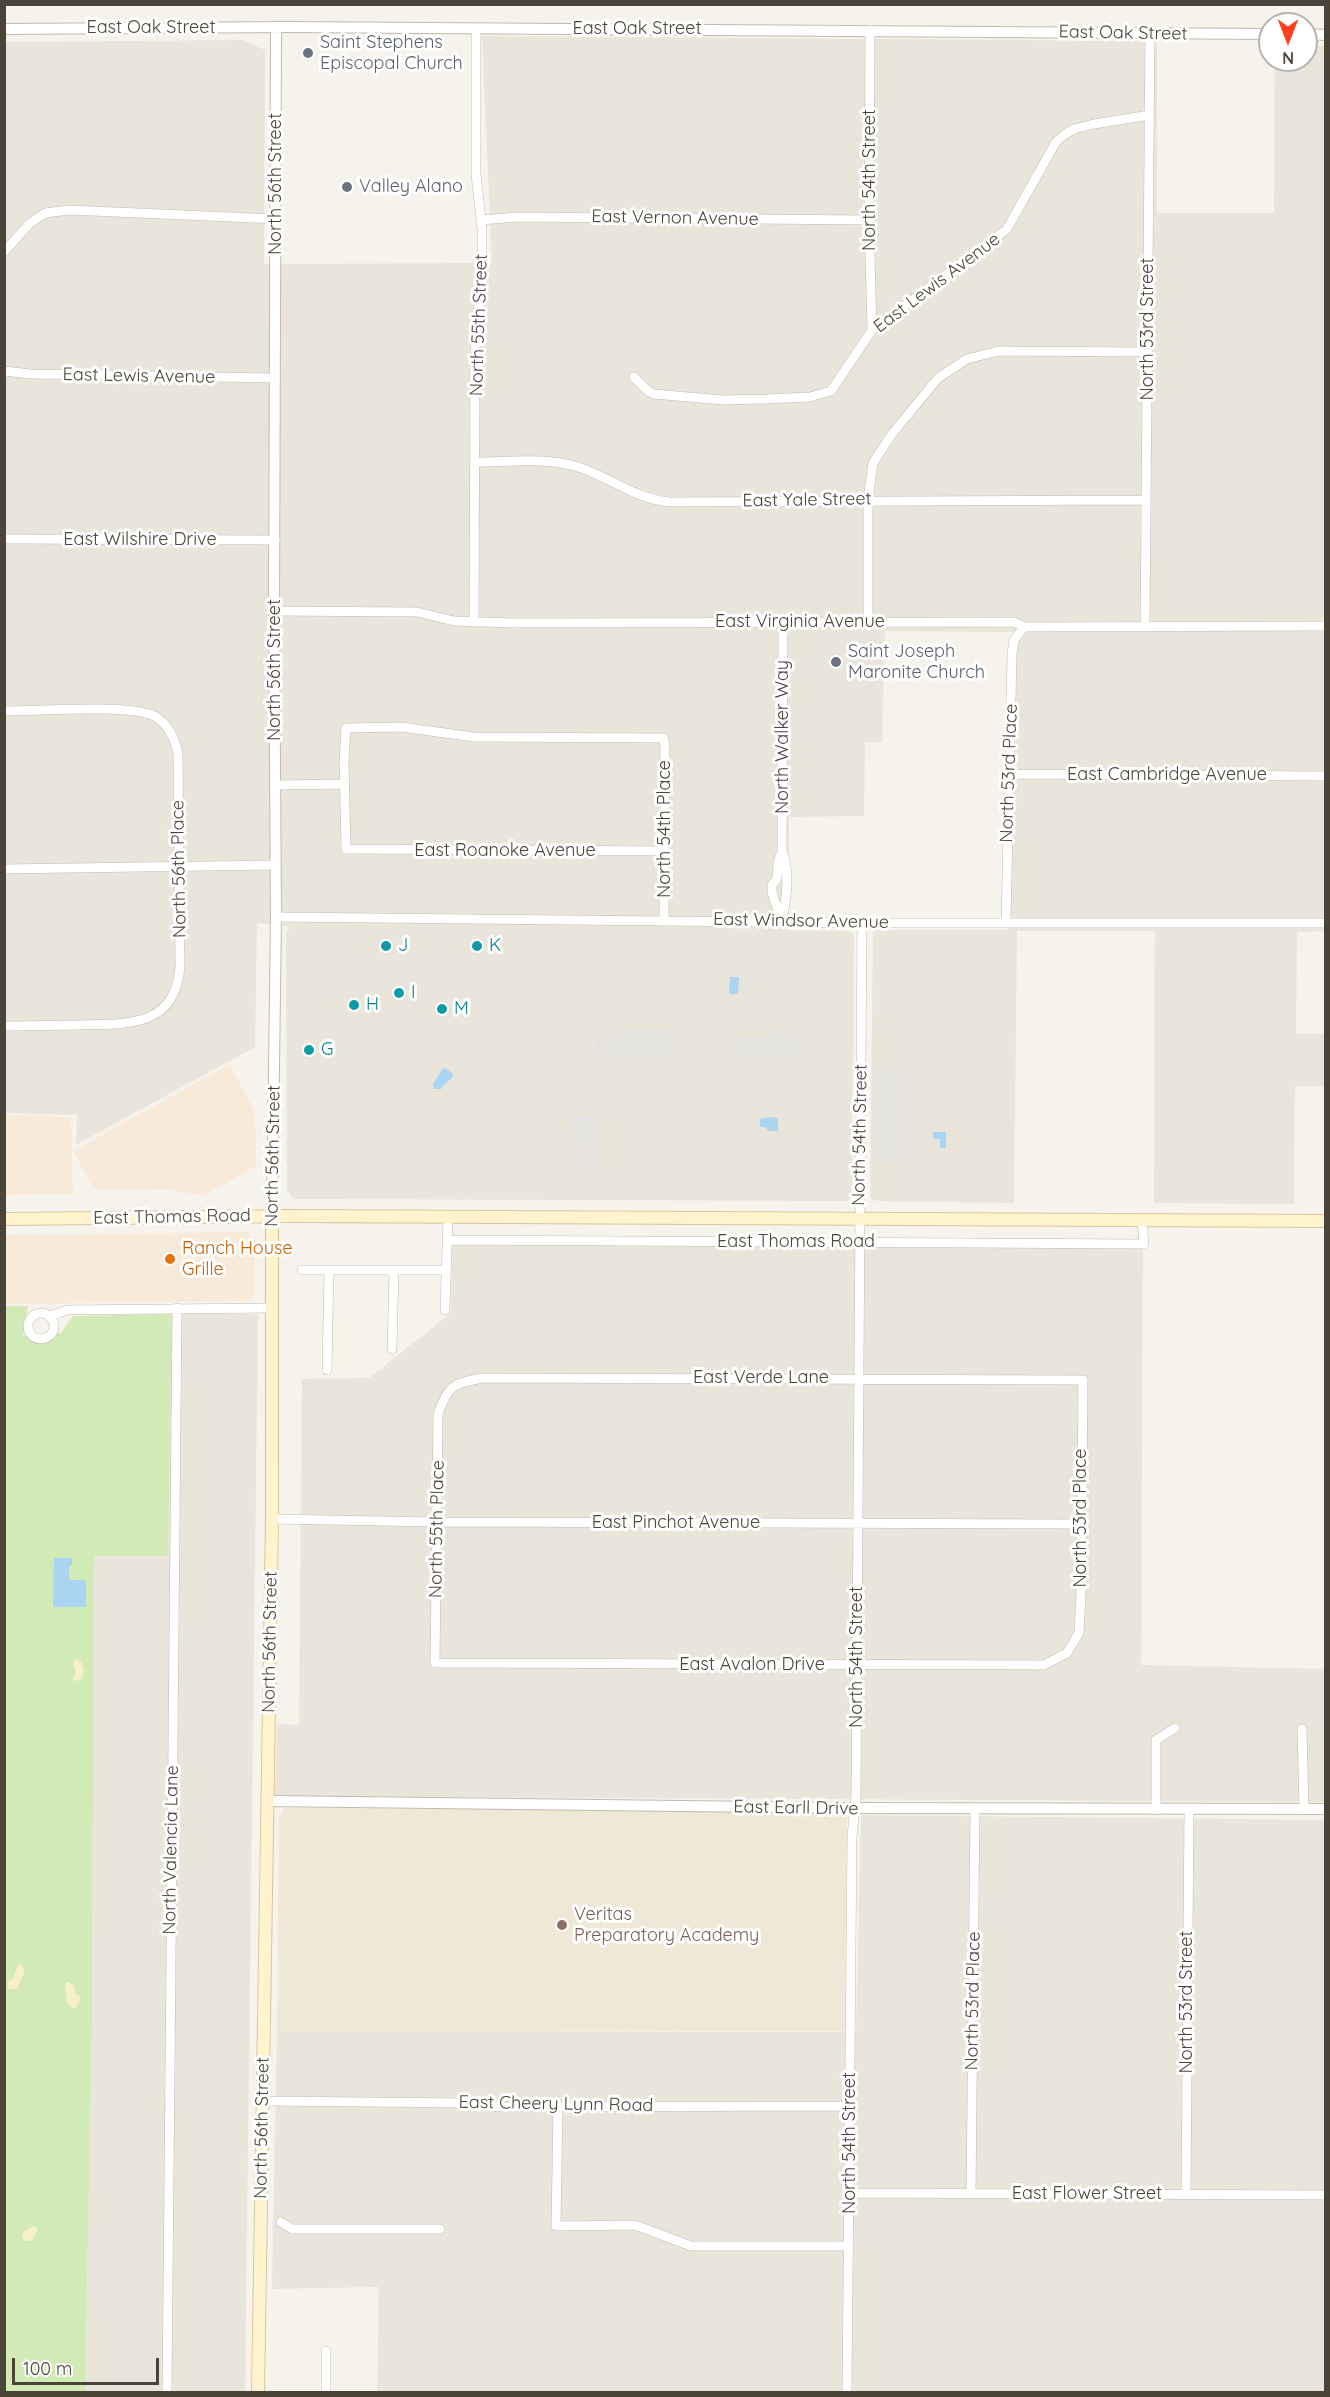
<!DOCTYPE html>
<style>
body{margin:0}
#map{position:relative;width:1330px;height:2397px;overflow:hidden;background:#f6f3ec;font-family:Quicksand,sans-serif}
canvas{display:block}
.frame{position:absolute;inset:0;border:6px solid #4b4439;pointer-events:none}
.north{position:absolute;left:1258px;top:12px;width:60px;height:60px;box-sizing:border-box;background:#fff;border:2px solid #b7b4b0;border-radius:50%;rotate:180deg;font-size:16px;font-weight:700;line-height:24px;text-align:center;color:#4b4439}
.north::after{content:'';display:block;margin:auto;width:21px;height:27px;background:#fc3f1d;clip-path:polygon(50% 0,100% 100%,50% 72%,0 100%)}
.scale{position:absolute;left:12px;top:2358px;width:147px;height:27px;box-sizing:border-box;border:3px solid #4b4439;border-top:0;padding-left:8px;font-size:18px;line-height:21px;white-space:nowrap;color:#4b4439;-webkit-text-stroke:4px #fff;paint-order:stroke}
</style>
<div id="map">
<canvas width="1330" height="2397"></canvas>
<div class="frame"></div>
<div class="north">N</div>
<div class="scale">100 m</div>
</div>
<script>
const c = document.querySelector('canvas').getContext('2d');
c.lineJoin = 'round';
function paint(path, color) { c.fillStyle = color; c.fill(path, 'evenodd'); }
function trace(path, color, width, dash) { c.strokeStyle = color; c.lineWidth = width; c.lineCap = dash ? 'butt' : 'round'; c.setLineDash(dash || []); c.stroke(path); }
function drawText(font, color, halo, rows, align = 'center') {
  c.font = font + ' Quicksand,sans-serif'; c.lineWidth = 6; c.setLineDash([]); c.textBaseline = 'middle'; c.strokeStyle = halo; c.fillStyle = color; for (const [text, x, y, turn = 0] of rows) {
    c.save(); c.translate(x, y); c.rotate((+turn || 0) * Math.PI / 180); c.textAlign = isNaN(turn) ? turn : align; if (halo) c.strokeText(text, 0, 0); c.fillText(text, 0, 0); c.restore();
  }
}
const residential = new Path2D(`
 M482,36L1157,41V213H1274L1275,60H1306V46H1325L1326,931L1297,932L1296,1034H1325L1326,1086H1295L1294,1204L1154,1203L1155,931H1017L1014,1203L880,1201L873,1200L870,1197L873,930H1008L1018,632L885,631L882,742H865L864,816L789,817V930L847,931L851,932L854,936L852,1192L851,1198L846,1201L293,1199L287,1190L286,940V933L290,927L257,923L255,1047L76,1145L77,1115L5,1113V42L242,40L265,50L264,264L492,263Z
 M452,1244L1143,1248L1141,1665L1325,1669V1802L275,1796L277,1724L299,1725L302,1379L369,1378L451,1313Z
 M172,1314H258L245,2392H85L92,2022L94,1556H168Z
 M861,1815L1325,1820V2392H377L379,2287L272,2289L277,2032H856Z`);
const commercial = new Path2D(`
 M230,1064L255,1112L256,1166L203,1196L168,1189L94,1190L73,1151Z
 M5,1115L71,1117L73,1194L5,1195Z
 M247,1232L255,1239L254,1295L246,1301L5,1304V1235Z`);
const education = new Path2D(`
 M284,1808L843,1811L847,1818L845,2031L277,2032L279,1817Z`);
const green = new Path2D(`
 M5,1306H28L23,1335L61,1333L73,1316L172,1314L168,1556H94L92,2022L85,2392H5Z`);
const sand = new Path2D(`
 M76,1659L82,1663L84,1672L80,1680L76,1681L73,1679L76,1672L73,1663Z
 M20,1963L25,1971L17,1989H8L7,1982L13,1979L16,1969Z
 M69,1982L74,1987L75,1994L80,1996L81,1999L76,2008H72L67,2003L65,1983Z
 M33,2226L38,2229L32,2241H25L22,2237L23,2232Z`);
const parking = new Path2D(`
 M613,1028L671,1029V1056L596,1055V1036H613Z
 M768,1029H793V1036H803V1056H738V1036H768Z
 M878,1071H907V1163H877Z
 M570,1115L599,1116L598,1169H578L579,1142L570,1141V1134H577V1129H570Z`);
const water = new Path2D(`
 M730,977H739L738,994H729Z
 M445,1068L453,1073L452,1078L444,1084L441,1089H434L433,1084C439,1079 438,1071 445,1068Z
 M770,1117L778,1118V1131H769L765,1127H760V1119Z
 M933,1132H946V1148H940V1139H933Z
 M54,1558H72V1565L69,1566V1580H86V1607H53Z`);
const minor = new Path2D(`
 M870,30L869,220L872,330
 M481,220L518,217L869,220
 M4,252L30,223L45,213L69,210L276,219
 M4,371L31,374L274,378
 M634,377L648,391L654,394L723,400L766,399L810,397L831,391L872,330L1007,229L1047,158L1056,142L1065,134L1074,129L1094,124L1150,115
 M476,462C509,462 546,457 578,467C609,477 636,499 669,502L1146,500
 M4,539L275,540
 M274,611L417,612L454,621L512,623L1014,622L1024,627L1326,626
 M474,622L475,358L482,259V228L476,175V28
 M868,623V500L873,463L892,434L938,378L967,359L998,351L1148,352
 M1145,626L1150,33
 M4,711C36,711 131,704 154,716C169,724 175,738 178,754L180,967C175,1028 127,1024 79,1025C54,1025 29,1026 4,1026
 M1008,774L1326,776
 M275,785L344,784
 M664,851L346,849L344,762L346,728L401,727L474,737L663,738L665,745L664,920
 M4,869L275,865
 M276,917L859,923H1326
 M781,921C787,901 790,871 782,851L783,623
 M781,921L772,892V885L777,879L778,863L782,851
 M1006,922L1012,654L1014,640L1024,627
 M448,1240L1144,1244L1142,1220
 M302,1270H445
 M445,1310L448,1217
 M28 1326a13 13 0 1 1 26 0a13 13 0 1 1-26 0Z
 M50,1316L67,1310L272,1308
 M392,1349L394,1270
 M327,1370L329,1270
 M483,1378L1083,1380L1081,1596L1079,1633L1067,1653L1044,1665L435,1663L438,1414C448,1385 454,1383 483,1378Z
 M272,1519L437,1522L1080,1524
 M1302,1729L1304,1809
 M1156,1809V1740L1175,1728
 M263,2101L467,2103L500,2107L850,2106
 M558,2107L556,2226L635,2225L691,2246H849
 M849,2193L1326,2195
 M971,2194L975,1808
 M1186,2194L1189,1809
 M281,2222L292,2229H440
 M167,2392L177,1308
 M326,2392V2351
 M847,2392L852,1836L856,1796L862,922`);
const tertiary = new Path2D(`
 M4,29L287,27L1270,34
 M1306,34L1326,35
 M272,1216L276,917L274,611L276,27
 M267,1801L846,1808L1326,1809`);
const secondary = new Path2D(`
 M4,1219L293,1216L1326,1221
 M258,2392L272,1519V1216`);
const markers = [
 [308,53,6,"#6b7280"],
 [347,187,6,"#6b7280"],
 [836,662,6,"#6b7280"],
 [386,946,6,"#0f9aa8"],
 [477,946,6,"#0f9aa8"],
 [399,993,6,"#0f9aa8"],
 [354,1005,6,"#0f9aa8"],
 [442,1009,6,"#0f9aa8"],
 [309,1050,6,"#0f9aa8"],
 [170,1259,6,"#e8710a"],
 [562,1925,6,"#8d6e63"]
];
const streetNames = [
 ["East Oak Street",151,28],
 ["East Oak Street",637,29],
 ["East Oak Street",1123,33,1],
 ["North 54th Street",870,180,-90],
 ["North 56th Street",276,184,-90],
 ["East Vernon Avenue",675,218,1],
 ["East Lewis Avenue",937,283,-37],
 ["North 55th Street",479,325,-88],
 ["North 53rd Street",1148,329,-90],
 ["East Lewis Avenue",139,376,1],
 ["East Yale Street",807,500,-1],
 ["East Wilshire Drive",140,540],
 ["East Virginia Avenue",800,622],
 ["North 56th Street",275,670,-90],
 ["North Walker Way",783,737,-90],
 ["North 53rd Place",1009,773,-88],
 ["East Cambridge Avenue",1167,775],
 ["North 54th Place",665,829,-90],
 ["East Roanoke Avenue",505,851],
 ["North 56th Place",179,869,-91],
 ["East Windsor Avenue",801,921,1],
 ["North 54th Street",860,1135,-89],
 ["North 56th Street",273,1156,-89],
 ["East Thomas Road",172,1217,-1],
 ["East Thomas Road",796,1242],
 ["East Verde Lane",761,1378],
 ["North 53rd Place",1081,1518,-90],
 ["East Pinchot Avenue",676,1523],
 ["North 55th Place",437,1529,-89],
 ["North 56th Street",270,1642,-89],
 ["North 54th Street",857,1657,-90],
 ["East Avalon Drive",752,1665],
 ["East Earll Drive",796,1808,1],
 ["North Valencia Lane",171,1850,-89],
 ["North 53rd Place",973,2001,-89],
 ["North 53rd Street",1187,2002,-90],
 ["East Cheery Lynn Road",556,2104,1],
 ["North 56th Street",262,2128,-89],
 ["North 54th Street",850,2143,-90],
 ["East Flower Street",1087,2194]
];
const worshipNames = [
 ["Saint Stephens",320,43],
 ["Episcopal Church",320,64],
 ["Valley Alano",359,187],
 ["Saint Joseph",848,652],
 ["Maronite Church",848,673]
];
const cultureNames = [
 ["J",398,946],
 ["K",489,946],
 ["I",411,993],
 ["H",366,1005],
 ["M",454,1009],
 ["G",321,1050]
];
const foodNames = [
 ["Ranch House",182,1249],
 ["Grille",182,1270]
];
const educationNames = [
 ["Veritas",574,1915],
 ["Preparatory Academy",574,1936]
];
paint(residential, '#eae5da');
paint(commercial, '#f7ead8');
paint(education, '#efe8d6');
paint(green, '#d2eab5');
paint(sand, '#f9efc9');
paint(parking, '#e5e3e0');
paint(water, '#a9d4f2');
trace(minor, '#c2bbae', 10);
trace(tertiary, '#c2bbae', 12);
trace(secondary, '#d6c79b', 14);
trace(minor, '#fff', 9);
trace(tertiary, '#fff', 10);
trace(secondary, '#fff3cd', 12);
for (const [x, y, r, color] of markers) { const dot = new Path2D(); dot.arc(x, y, r, 0, 2 * Math.PI); c.fillStyle = color; c.fill(dot); trace(dot, '#fff', 2); }
drawText('18px', '#4b4439', '#fff', streetNames);
drawText('18px', '#5b616d', '#fff', worshipNames, 'left');
drawText('18px', '#0d838f', '#fff', cultureNames, 'left');
drawText('18px', '#c56008', '#fff', foodNames, 'left');
drawText('18px', '#785e54', '#fff', educationNames, 'left');
</script>
